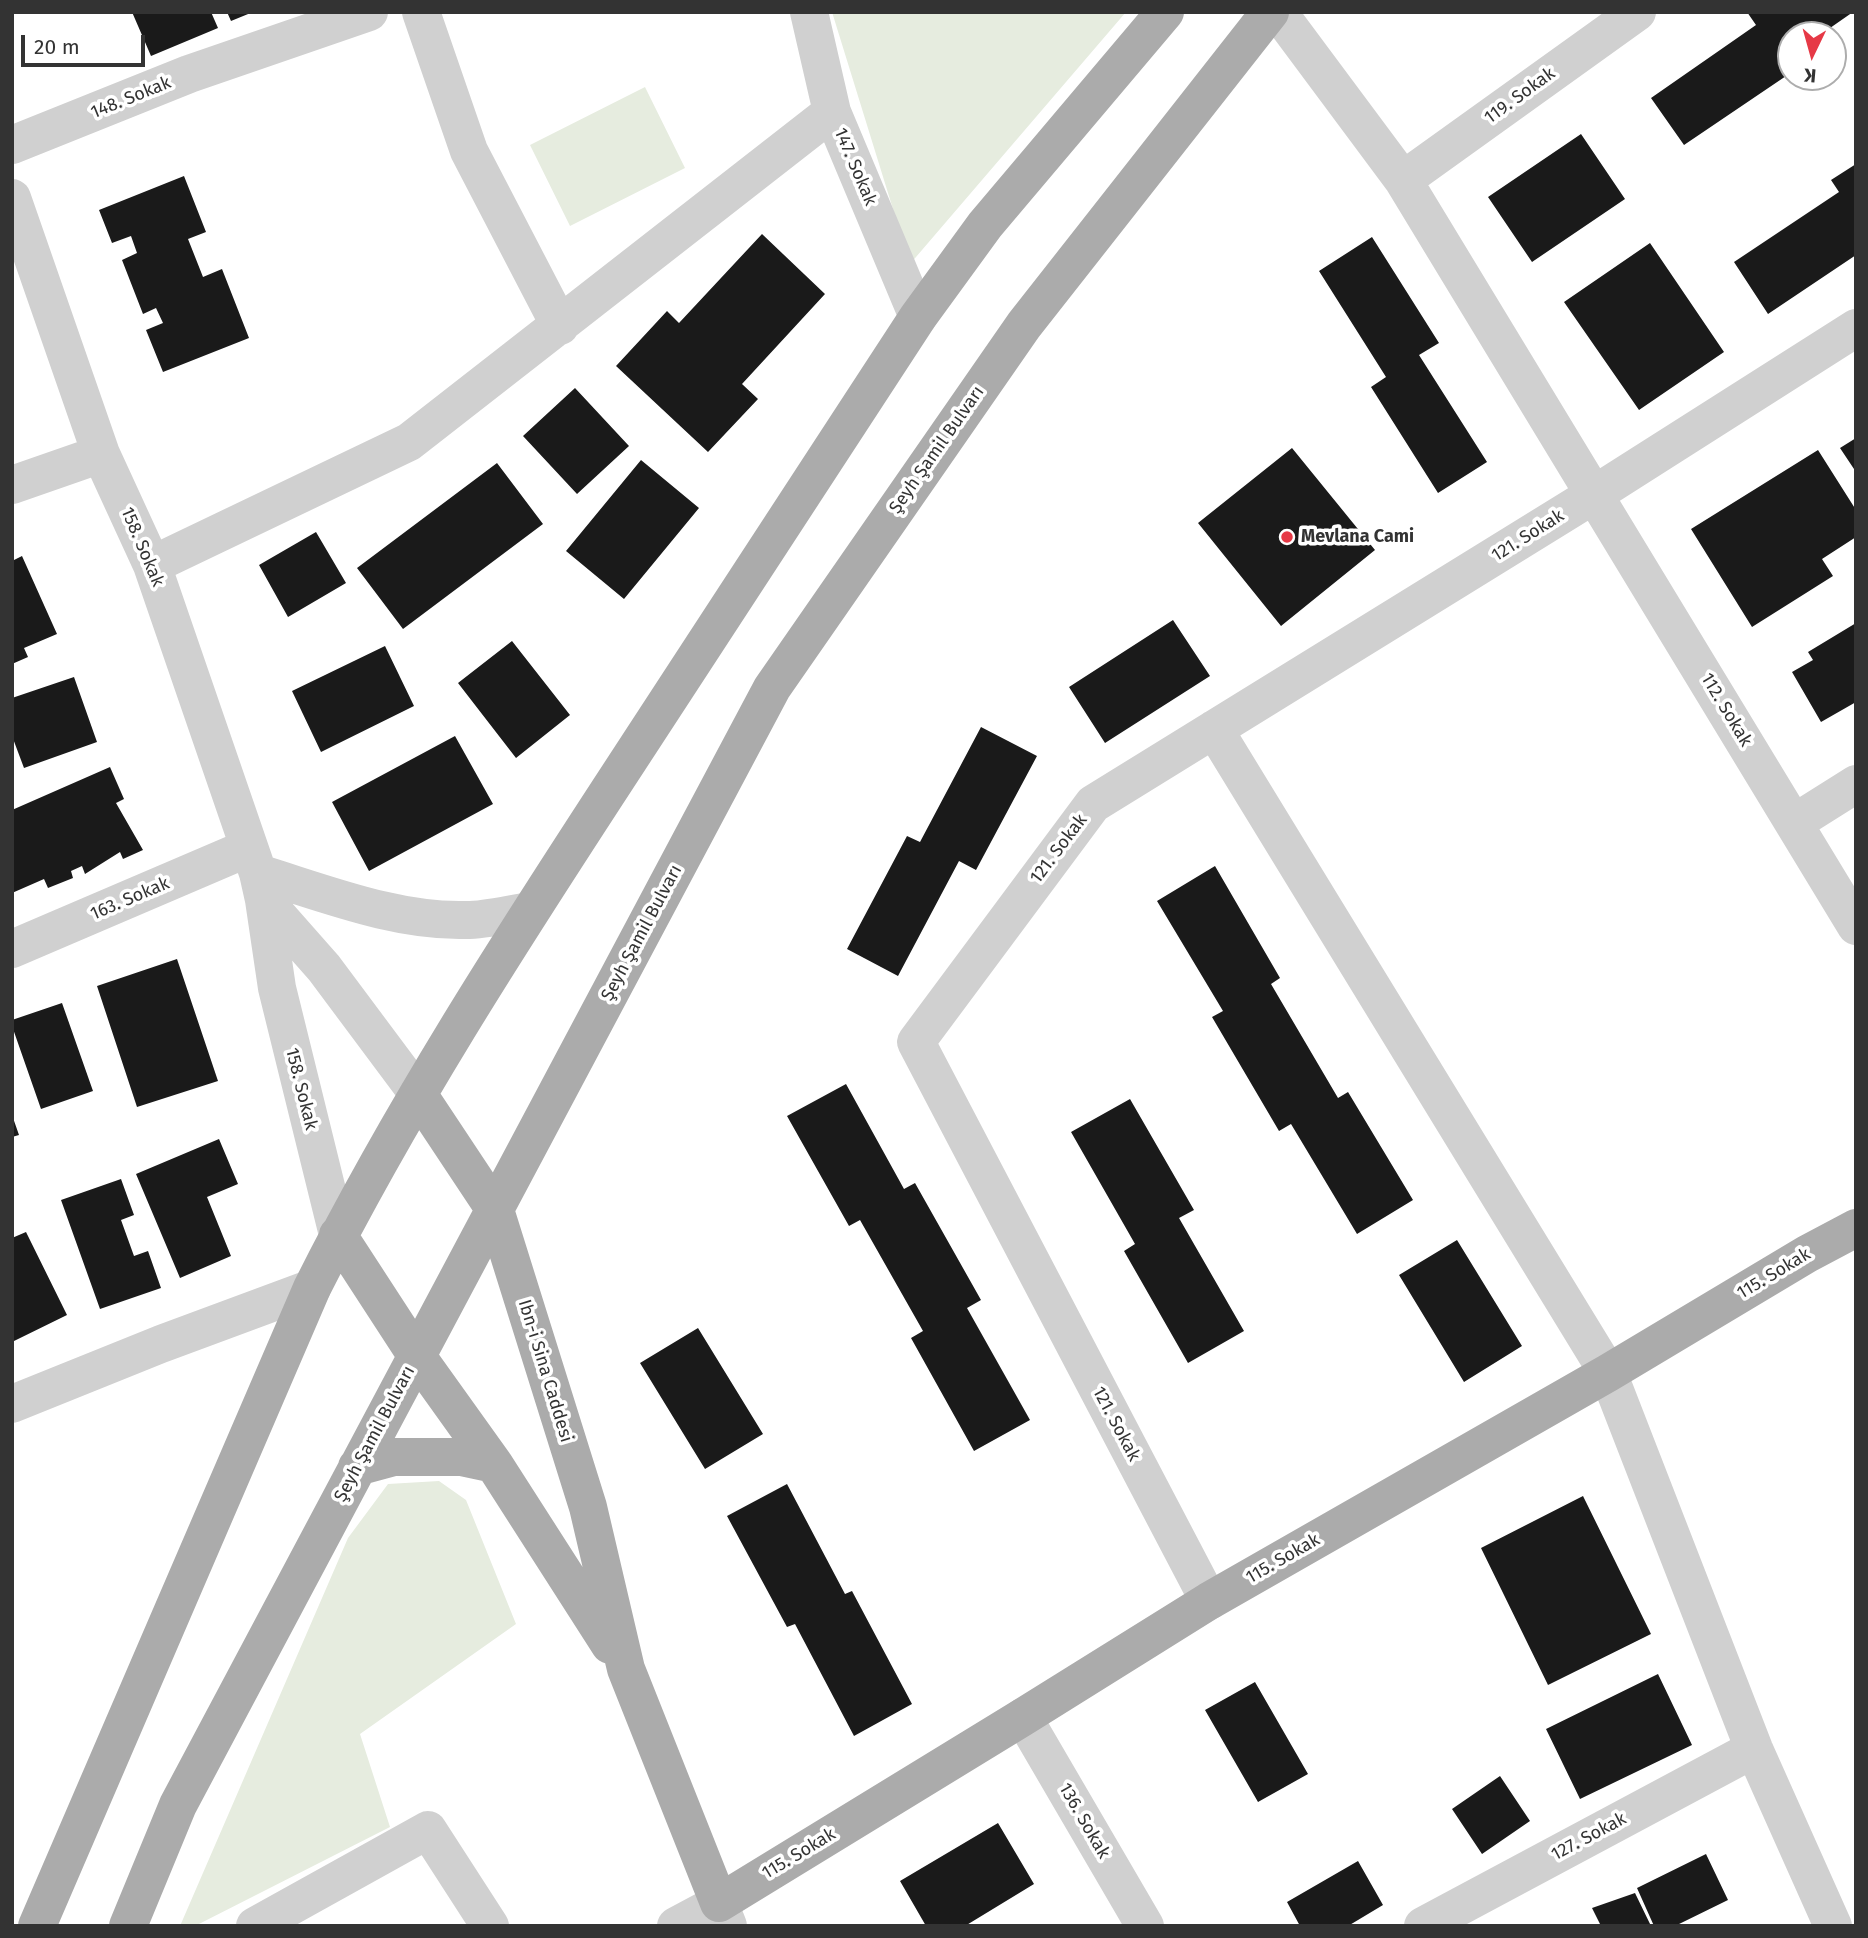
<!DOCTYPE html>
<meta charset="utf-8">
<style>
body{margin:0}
#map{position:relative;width:1868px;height:1938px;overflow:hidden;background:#fff;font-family:"Fira Sans",sans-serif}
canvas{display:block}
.frame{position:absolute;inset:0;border:14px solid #333;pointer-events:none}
.north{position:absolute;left:1777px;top:21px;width:70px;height:70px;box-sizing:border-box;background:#fff;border:2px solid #adadad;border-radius:50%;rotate:185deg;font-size:19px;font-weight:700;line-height:28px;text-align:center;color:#333}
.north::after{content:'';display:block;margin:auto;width:24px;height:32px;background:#e63946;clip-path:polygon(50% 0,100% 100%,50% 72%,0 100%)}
.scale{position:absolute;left:21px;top:35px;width:124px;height:32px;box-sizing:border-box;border:4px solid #333;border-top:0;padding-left:9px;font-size:21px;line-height:24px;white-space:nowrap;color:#333;-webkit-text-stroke:5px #fff;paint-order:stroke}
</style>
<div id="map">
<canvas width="1868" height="1938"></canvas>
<div class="frame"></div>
<div class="north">K</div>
<div class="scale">20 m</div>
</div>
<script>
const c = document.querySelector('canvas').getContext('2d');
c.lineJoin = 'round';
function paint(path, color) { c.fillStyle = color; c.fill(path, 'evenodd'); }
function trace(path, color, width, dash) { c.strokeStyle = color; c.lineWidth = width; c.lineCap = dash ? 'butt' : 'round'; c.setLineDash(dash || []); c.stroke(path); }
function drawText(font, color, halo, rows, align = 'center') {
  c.font = font + ' "Fira Sans",sans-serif'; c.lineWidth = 7; c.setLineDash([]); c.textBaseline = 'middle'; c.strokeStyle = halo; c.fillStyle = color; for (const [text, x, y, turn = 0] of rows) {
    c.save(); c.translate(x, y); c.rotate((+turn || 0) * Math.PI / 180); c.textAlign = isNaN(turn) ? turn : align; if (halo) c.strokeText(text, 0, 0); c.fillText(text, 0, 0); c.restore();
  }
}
const green = new Path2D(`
 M832,12H1126L910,264Z
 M645,87L685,168L570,226L530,145Z
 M439,1481L466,1500L516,1624L360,1734L390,1827L195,1926H180L348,1538L388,1484Z`);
const building = new Path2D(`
 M132,12H211L218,28L151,56Z
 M227,12H253L231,21Z
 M1747,12H1853L1820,35H1791V55L1781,62L1789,74L1684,145L1651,98L1756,25Z
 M1581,134L1625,199L1532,262L1488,197Z
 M1856,164V255L1768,314L1734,262L1839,192L1831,180Z
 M184,176L206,232L188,239L203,277L222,269L249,338L163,372L146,330L163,323L156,308L143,314L122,260L137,253L131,236L112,243L99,210Z
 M762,234L825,294L742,384L758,399L708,452L616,366L667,311L679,323Z
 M1372,237L1439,343L1419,355L1487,462L1438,493L1371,387L1386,377L1319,271Z
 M1650,243L1724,352L1639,410L1564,302Z
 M575,388L629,446L577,494L523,436Z
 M1856,438V472L1840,448Z
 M1292,448L1375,550L1281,626L1198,523Z
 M1818,450L1856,510V537L1822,559L1833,576L1752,627L1691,529Z
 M641,460L699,508L624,599L566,551Z
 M497,463L543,524L403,629L357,568Z
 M316,532L346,583L288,617L259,565Z
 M22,556L57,634L24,648L28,657L12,664V561Z
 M1173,620L1210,676L1105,743L1069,687Z
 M1856,623V702L1821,722L1792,672L1813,660L1808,652Z
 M512,641L570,715L516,758L458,683Z
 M385,646L414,706L321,752L292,691Z
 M74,677L97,742L24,768L12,736V698Z
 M981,727L1037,756L976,870L959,861L898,976L847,949L907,836L920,842Z
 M455,736L493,804L369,871L332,802Z
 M110,767L124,799L116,803L143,850L123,859L120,852L85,874L82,866L71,871L73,878L48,888L44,879L12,893V810Z
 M1215,866L1280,978L1271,984L1338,1098L1348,1092L1413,1200L1357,1234L1291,1124L1279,1131L1212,1017L1223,1011L1157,901Z
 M177,959L218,1081L137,1107L97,986Z
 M62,1003L93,1091L41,1109L12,1026V1020Z
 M846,1084L904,1189L915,1183L981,1300L967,1308L1030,1420L974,1451L911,1338L923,1331L860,1220L849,1226L787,1116Z
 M1130,1099L1194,1210L1179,1218L1244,1331L1188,1363L1124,1251L1135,1244L1071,1132Z
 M12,1115L19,1135L12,1137Z
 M219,1139L238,1184L207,1197L231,1256L180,1278L136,1174Z
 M121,1179L134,1215L121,1220L134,1256L148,1251L161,1288L100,1309L61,1200Z
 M26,1232L67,1315L12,1342V1238Z
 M1457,1240L1522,1346L1464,1382L1399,1275Z
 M698,1328L763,1434L705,1469L640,1363Z
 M787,1484L845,1594L852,1591L912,1704L854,1736L795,1624L787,1627L727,1516Z
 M1583,1496L1651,1634L1548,1685L1481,1548Z
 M1658,1674L1692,1745L1580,1799L1546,1729Z
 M1255,1682L1308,1774L1258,1802L1205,1710Z
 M1500,1776L1530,1821L1482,1854L1452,1809Z
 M998,1823L1034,1884L965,1926H926L900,1881Z
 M1706,1854L1728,1900L1675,1926H1654L1637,1888Z
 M1358,1861L1383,1905L1348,1926H1300L1287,1902Z
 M1635,1893L1651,1926H1601L1592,1908Z`);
const minor = new Path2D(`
 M421,12L469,151L560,326
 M809,12L832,112L918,317
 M1278,12L1403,180L1856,926
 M12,145L189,74L369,12
 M1403,180L1637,12
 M12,198L101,454L152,565L258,873L264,900L277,988L338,1235
 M12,485L101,454
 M152,565L409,442L832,112
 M1214,729L1608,1373L1754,1749L1833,1926
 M1794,823L1856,784
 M258,873C324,893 396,922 466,920C487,920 509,914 530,911
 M264,900L324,968L418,1094
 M12,949L248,848
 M12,1404L161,1344L312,1288
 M1209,1601L916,1042L1093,804L1595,494L1856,328
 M1023,1717L1145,1926
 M255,1926L428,1830L490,1926
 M676,1926L719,1903L728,1926
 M1423,1926L1754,1749`);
const major = new Path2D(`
 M418,1094L495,1210L588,1507L626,1669L719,1903L1023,1717L1209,1601L1608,1373L1807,1254L1856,1228
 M338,1235L416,1355L494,1464L610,1645
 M357,1467L394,1457H461L494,1464
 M37,1926L312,1288C402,1109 510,942 619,775C719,622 818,469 918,317L985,225L1165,12
 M128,1926L178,1805L772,688L1024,325L1270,12`);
const markers = [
 [1287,537,7,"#e63946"]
];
const streetNames = [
 ["119. Sokak",1520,96,-36],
 ["148. Sokak",131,98,-22],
 ["147. Sokak",855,167,67],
 ["Şeyh Şamil Bulvarı",937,450,-55],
 ["121. Sokak",1528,536,-32],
 ["158. Sokak",142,547,67],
 ["112. Sokak",1726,710,59],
 ["121. Sokak",1059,849,-53],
 ["163. Sokak",130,899,-23],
 ["Şeyh Şamil Bulvarı",642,933,-62],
 ["158. Sokak",301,1089,76],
 ["115. Sokak",1774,1274,-31],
 ["Ibn-i Sina Caddesi",545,1371,73],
 ["121. Sokak",1116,1424,62],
 ["Şeyh Şamil Bulvarı",375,1434,-62],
 ["115. Sokak",1283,1559,-30],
 ["136. Sokak",1084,1821,60],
 ["127. Sokak",1589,1837,-28],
 ["115. Sokak",799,1854,-31]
];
const poiNames = [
 ["Mevlana Cami",1301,537]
];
paint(green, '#e6ecdf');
paint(building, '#1a1a1a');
trace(minor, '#d0d0d0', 38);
trace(major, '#ababab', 38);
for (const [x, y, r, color] of markers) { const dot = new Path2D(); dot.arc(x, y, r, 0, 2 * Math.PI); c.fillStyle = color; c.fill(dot); trace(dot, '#fff', 2.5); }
drawText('18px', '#333', '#fff', streetNames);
drawText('bold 18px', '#333', '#fff', poiNames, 'left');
</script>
